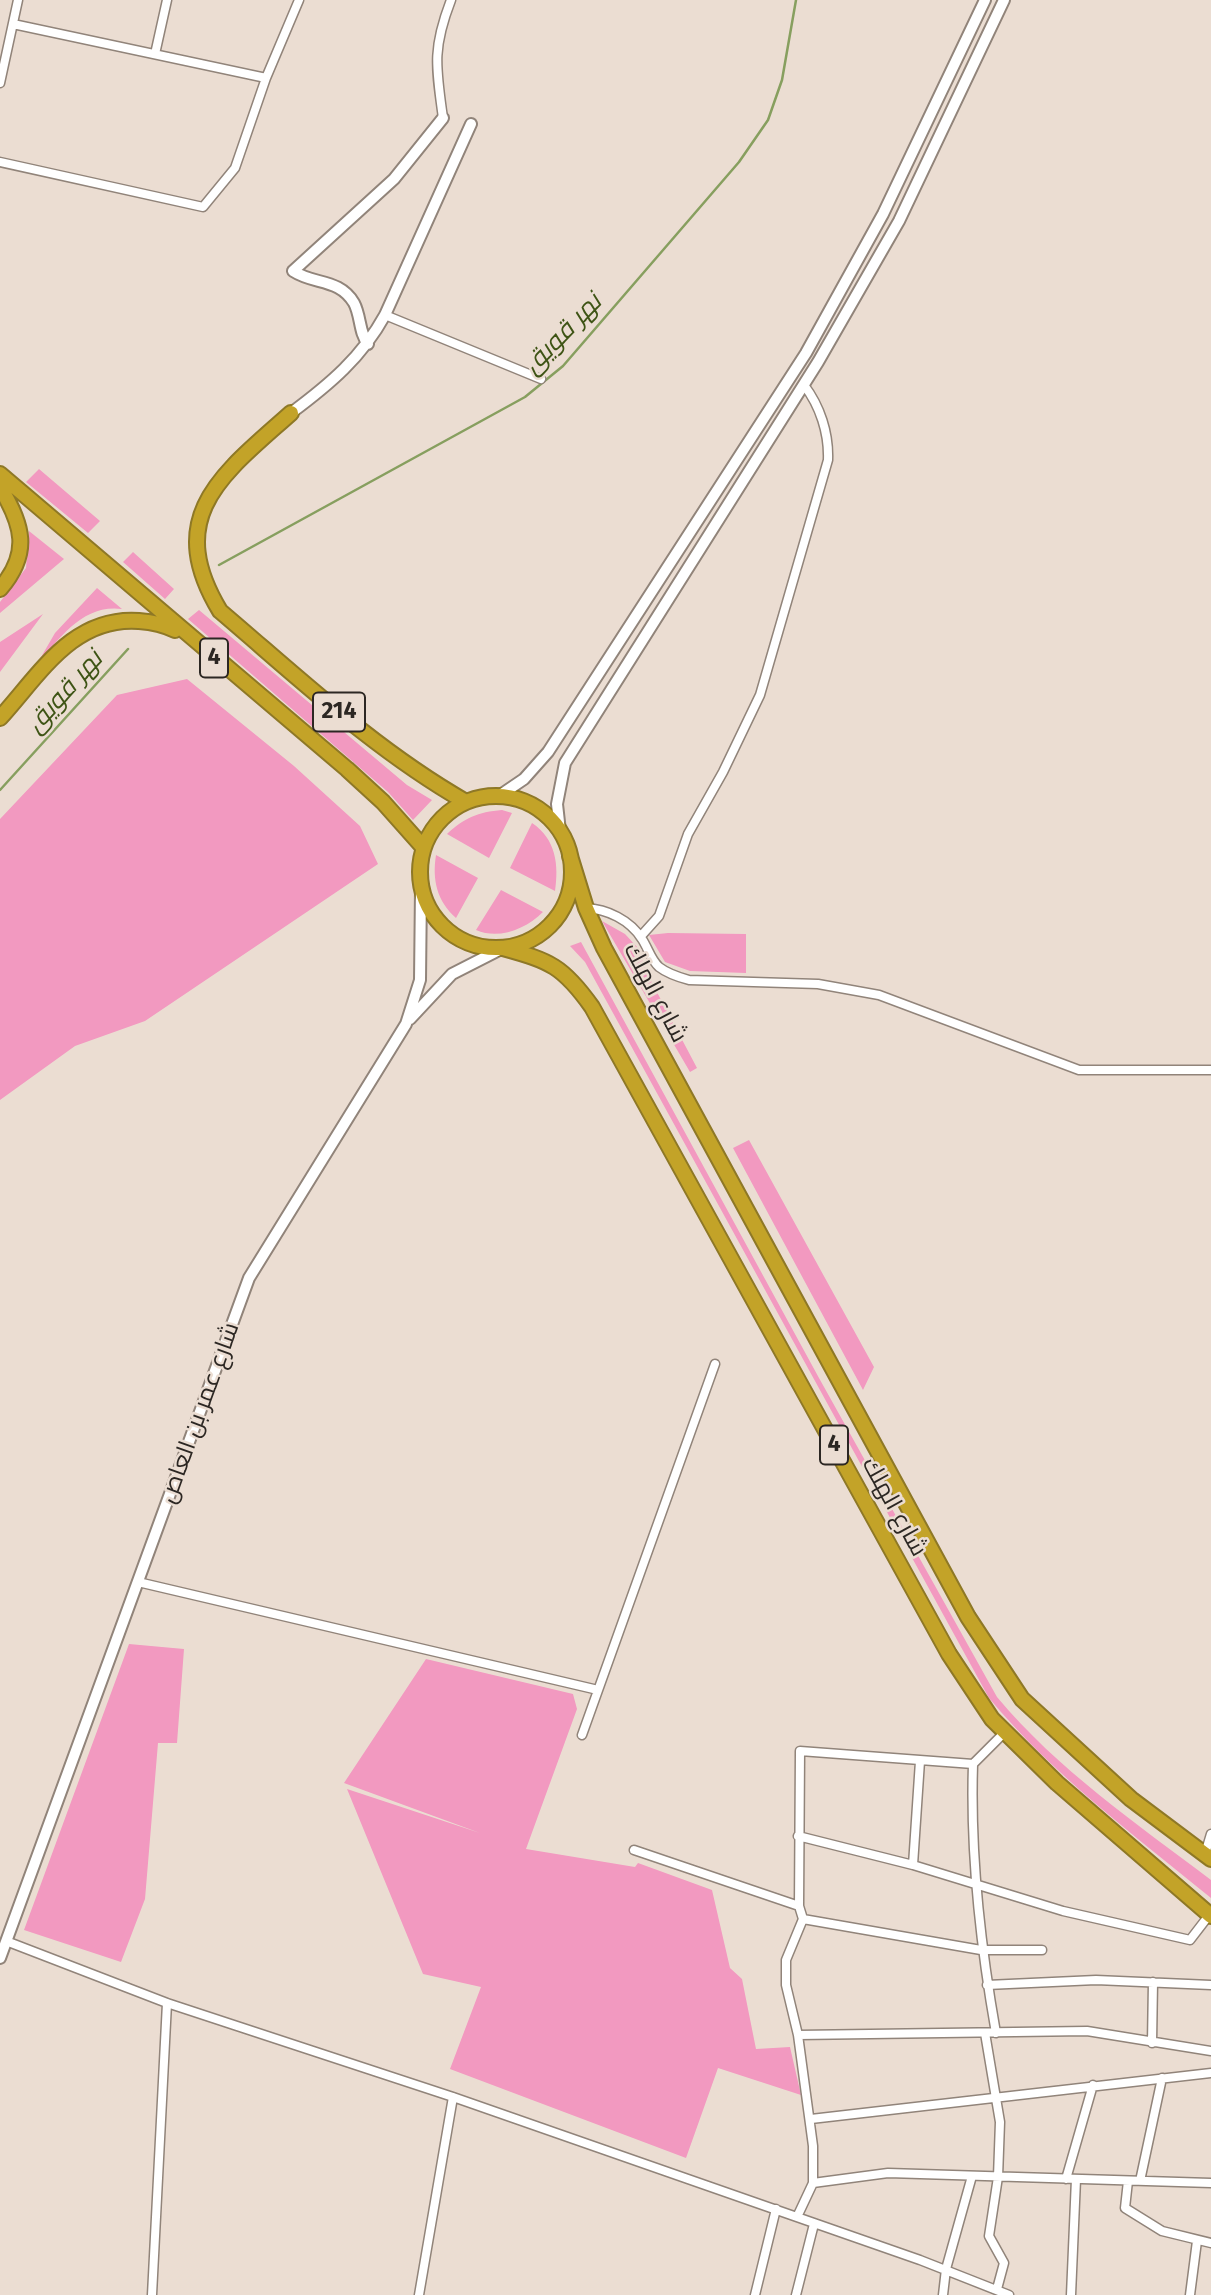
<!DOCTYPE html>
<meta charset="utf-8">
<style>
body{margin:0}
canvas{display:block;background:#ebddd2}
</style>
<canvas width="1211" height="2295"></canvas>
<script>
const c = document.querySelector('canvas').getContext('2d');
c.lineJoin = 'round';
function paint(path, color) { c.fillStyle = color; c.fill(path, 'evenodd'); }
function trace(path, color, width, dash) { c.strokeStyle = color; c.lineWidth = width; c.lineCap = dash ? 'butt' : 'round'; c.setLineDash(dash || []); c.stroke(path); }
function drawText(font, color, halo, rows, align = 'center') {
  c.font = font + ' "Fira Sans",Cairo,sans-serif'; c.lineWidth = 5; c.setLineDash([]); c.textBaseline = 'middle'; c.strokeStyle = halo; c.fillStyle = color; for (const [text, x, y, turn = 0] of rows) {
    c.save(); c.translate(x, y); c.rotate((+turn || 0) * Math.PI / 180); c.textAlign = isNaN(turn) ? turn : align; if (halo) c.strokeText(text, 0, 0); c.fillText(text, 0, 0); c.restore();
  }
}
const green = new Path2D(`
 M39,469L100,521L88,533L26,482Z
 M29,531L64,559L0,613V602L26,568Z
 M133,552L174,589L165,599L123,562Z
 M97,588L122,609C83,604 61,637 37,664L55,633Z
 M199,610L407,785L432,800L413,820L388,792L188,619Z
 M43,614L0,672V642Z
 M187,679L294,766L360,826L378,864L145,1021L75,1046L0,1100V819L117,695Z
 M502,810L512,813L489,858L447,834C464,818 478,812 502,810Z
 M532,823C556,839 559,865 555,891L510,868Z
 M436,855L478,878L456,918C437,901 432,880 436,855Z
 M501,890L543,912C526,929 499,940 476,930Z
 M602,921L625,934L638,948L649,977L697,1068L690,1072Z
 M668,933L746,934V973L690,971L665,962L649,935Z
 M581,942L819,1378L997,1697C1058,1770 1136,1823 1211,1880V1898C1134,1835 1053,1775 989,1698L585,962L570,946Z
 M749,1140L874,1367L863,1390L733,1148Z
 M129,1644L184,1649L177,1743H158L145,1899L121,1962L24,1930Z
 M426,1659L573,1694L577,1709L526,1849L635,1867L638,1863L712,1890L730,1968L742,1979L756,2049L790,2047L801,2095L718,2068L686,2158L450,2069L481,1987L423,1974L347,1789L480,1833L344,1783Z`);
const stream = new Path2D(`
 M219,565L525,397L563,366L739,162L768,120L782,80L796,0
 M0,790L128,649`);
const street = new Path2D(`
 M13,24L266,78
 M155,54L167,0
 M0,83L18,0
 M443,118C436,67 432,49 451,0
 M0,162L203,207L235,168L266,78L299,0
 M385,315L541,379
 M586,908C607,909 630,920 642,939C648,948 651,960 659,967C668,974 678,977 689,980L818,984L879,995L1079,1070H1211
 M641,936L659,916L688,834L723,772L760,695L828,460C829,433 820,406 804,385
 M138,1582L598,1690
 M582,1735L715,1364
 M973,1764C970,1855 980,1943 996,2033
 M798,1836L913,1865L1063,1911L1190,1940L1210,1914
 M634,1850L799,1906
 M1205,1854L1211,1834
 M913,1865L920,1761
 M803,1919L981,1950H1042
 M6,1941L167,2003L453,2097L920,2260L1009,2295
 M987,1985L1096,1980L1211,1985
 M985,2033L1000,2122L998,2177L989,2236L1004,2263L997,2289
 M798,2035L1087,2031L1211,2051
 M1152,2043L1153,1982
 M811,2119L1211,2073
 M1066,2179L1093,2085
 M1128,2181L1125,2208L1162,2231L1211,2243
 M1140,2181L1162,2078
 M813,2183L888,2173L1211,2183
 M797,2217L813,2183V2146L798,2035L786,1985V1960L803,1919L799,1906L800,1751L973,1764L1005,1732
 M152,2295L167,2003
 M419,2295L453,2097
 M755,2295L776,2209
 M796,2295L814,2224
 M943,2295L946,2269L972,2176
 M1071,2295L1076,2179
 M1190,2295L1197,2241`);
const secondary = new Path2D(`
 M368,344C359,333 361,316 354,303C339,278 314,285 293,271L394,179L443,118
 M291,413C330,384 362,357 385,315L471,124
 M499,796L524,779L548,752L806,353L883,214L985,0
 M560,831L557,804L565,763L818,362L899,221L1004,0
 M410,1019L452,974L503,948
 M0,1958L249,1278L406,1024L420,980L421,888`);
const highway = new Path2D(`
 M291,413C224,473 162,515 220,611C300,679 375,750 466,802
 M0,474L347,769L383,802L423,847
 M0,487C23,525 31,553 0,589
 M0,718C40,674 73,616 139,621C152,622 163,624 175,630
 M420 872a76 76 0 1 1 152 0a76 76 0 1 1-152 0Z
 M570,856L586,908L604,948L968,1617L1022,1699L1131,1799L1211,1859
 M503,948C550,961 563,966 592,1007L949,1654L992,1719L1057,1783L1211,1916`);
const shields = [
 [214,658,28],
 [339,712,52],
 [834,1445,28]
];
const shieldNames = [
 ["4",214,658],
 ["214",339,712],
 ["4",834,1445]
];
const streetNames = [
 ["شارع الهلك",655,993,62],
 ["شارع عمر بن العاص",200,1413,-70],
 ["شارع الهلك",894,1507,61]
];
const waterNames = [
 ["نهر قويق",563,334,-46],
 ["نهر قويق",65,692,-48]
];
paint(green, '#f299c0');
trace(stream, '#879f5f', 2.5);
trace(street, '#91847a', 11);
trace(secondary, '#91847a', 14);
trace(highway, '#8e7826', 18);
trace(street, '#fff', 8);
trace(secondary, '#fff', 10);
trace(highway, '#c3a328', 14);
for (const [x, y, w] of shields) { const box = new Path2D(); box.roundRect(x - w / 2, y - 19.5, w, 39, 5); c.fillStyle = '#ebddd2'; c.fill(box); trace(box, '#2c2723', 2); }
drawText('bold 23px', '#2c2723', null, shieldNames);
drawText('24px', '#2c2723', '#ebddd2', streetNames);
drawText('italic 26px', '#3e5415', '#ebddd2', waterNames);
</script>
